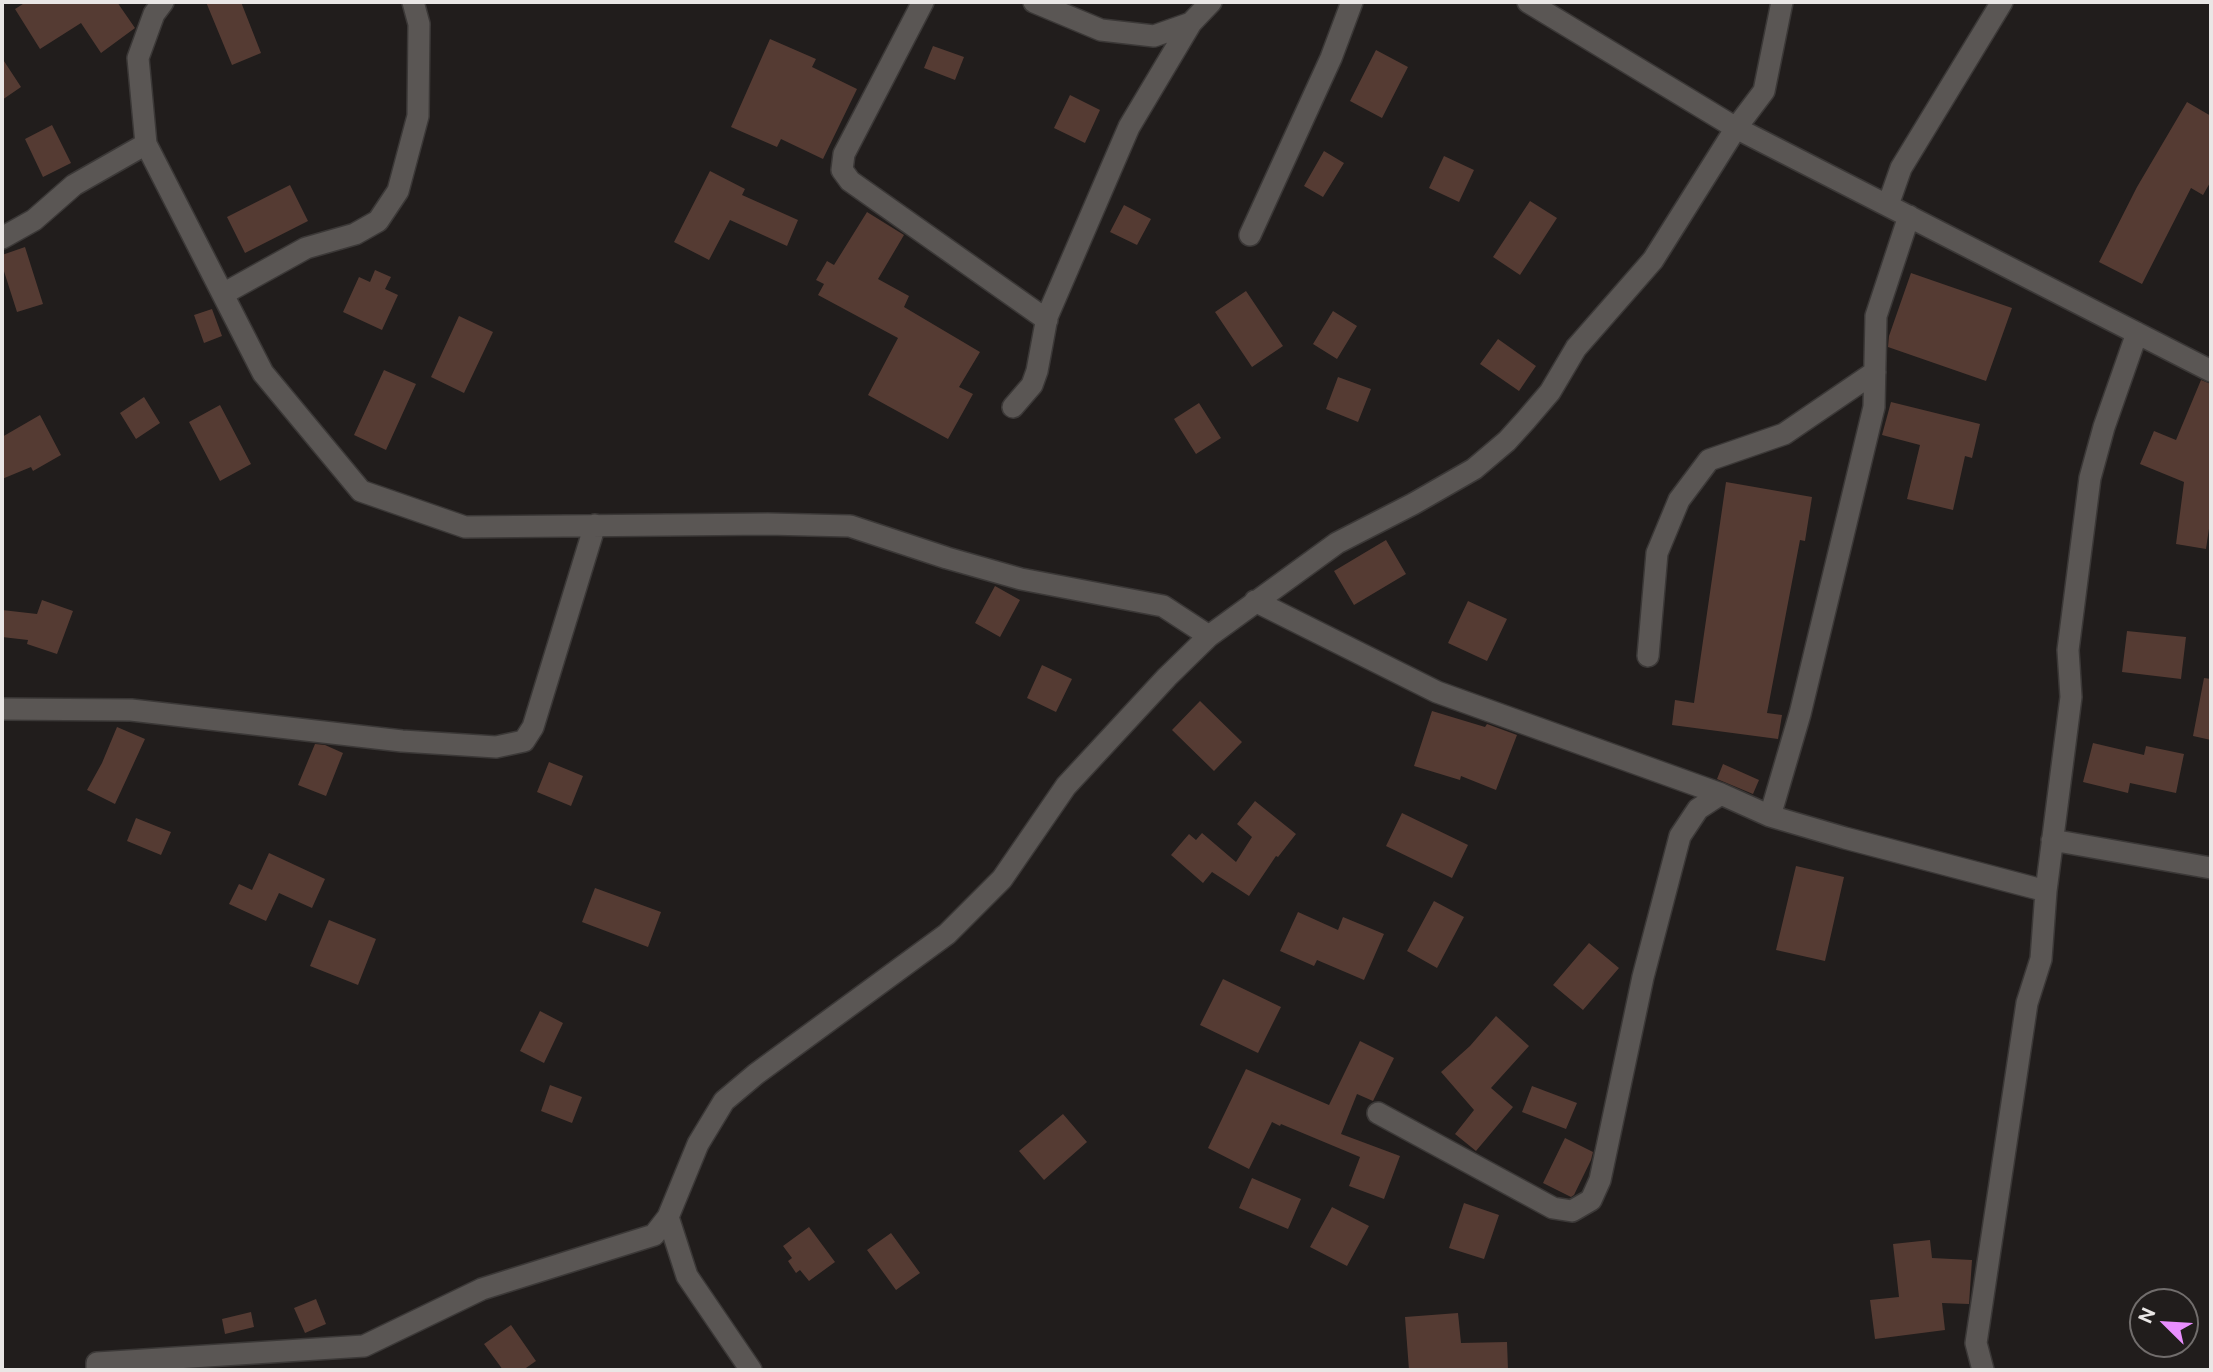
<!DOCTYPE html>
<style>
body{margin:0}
#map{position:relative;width:2213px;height:1372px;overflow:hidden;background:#211d1c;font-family:"Public Sans",sans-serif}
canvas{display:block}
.frame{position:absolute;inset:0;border:4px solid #e9e6e5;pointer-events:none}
.north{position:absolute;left:2129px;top:1288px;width:70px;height:70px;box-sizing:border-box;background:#211d1c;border:2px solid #716d6c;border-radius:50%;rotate:294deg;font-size:19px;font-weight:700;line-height:28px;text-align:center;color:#e9e6e5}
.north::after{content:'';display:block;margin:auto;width:24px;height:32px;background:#e98efe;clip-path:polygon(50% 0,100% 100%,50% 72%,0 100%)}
</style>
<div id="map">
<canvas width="2213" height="1372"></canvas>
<div class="frame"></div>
<div class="north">N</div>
</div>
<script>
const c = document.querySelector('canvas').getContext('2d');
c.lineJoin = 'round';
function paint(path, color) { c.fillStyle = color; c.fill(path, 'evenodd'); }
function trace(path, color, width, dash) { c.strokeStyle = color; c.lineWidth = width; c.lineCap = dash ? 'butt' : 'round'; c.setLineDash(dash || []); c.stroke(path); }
const building = new Path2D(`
 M26,2H117L135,28L101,53L81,23L40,49L15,9Z
 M206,2H241L261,53L232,65Z
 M770,39L816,59L812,67L857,89L823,159L781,139L777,147L731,127Z
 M933,46L964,57L955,80L924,68Z
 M1376,50L1408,67L1382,118L1350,101Z
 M2,58L21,87L2,100Z
 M1070,95L1100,110L1085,143L1054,128Z
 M2187,102L2211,116V181L2203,195L2191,188L2142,284L2099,262L2137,187Z
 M52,125L71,163L43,177L25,139Z
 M1324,151L1344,163L1323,197L1304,186Z
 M1444,156L1474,170L1459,202L1429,188Z
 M710,171L745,189L742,195L798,220L787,246L730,220L709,260L674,242Z
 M290,185L308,221L245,253L227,217Z
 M1530,201L1557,218L1520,275L1493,257Z
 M1124,205L1151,219L1137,245L1110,232Z
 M867,212L904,235L878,279L909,296L904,307L980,352L959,387L973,394L948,439L868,395L898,338L818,295L824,284L816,280L827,261L834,265Z
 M25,247L43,304L17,312L2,265V255Z
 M375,270L391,277L385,289L398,295L382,330L343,312L359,277L370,282Z
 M1911,273L2012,308L1986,381L1888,347L1889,336Z
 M1246,291L1283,346L1252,367L1215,312Z
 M212,309L222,336L204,343L194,315Z
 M1333,311L1357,326L1337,359L1313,344Z
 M459,316L493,332L464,393L431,377Z
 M1498,339L1536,366L1519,391L1480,364Z
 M384,370L416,384L386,450L354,435Z
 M1338,377L1371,389L1358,422L1326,409Z
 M2201,380L2211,384V515L2206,549L2176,544L2184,482L2140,464L2154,431L2176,440Z
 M144,397L160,423L136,439L120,413Z
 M1891,402L1980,424L1972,458L1965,456L1953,510L1907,499L1920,445L1882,435Z
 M1199,403L1221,438L1196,454L1174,419Z
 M220,405L251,464L220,481L189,422Z
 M40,415L61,455L33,471L31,467L2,479V437Z
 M1726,482L1812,497L1805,541L1800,540L1767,713L1782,715L1778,739L1672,725L1675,700L1694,703Z
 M1386,540L1406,574L1354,605L1334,571Z
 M995,586L1020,600L1000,637L975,623Z
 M42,600L73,611L57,654L27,644L28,640L2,637V610L37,614Z
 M1468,601L1507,619L1487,661L1448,643Z
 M2127,631L2186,637L2181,679L2122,672Z
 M1042,665L1072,679L1056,712L1027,698Z
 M2204,678L2211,679V740L2193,736Z
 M1200,701L1242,742L1214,771L1172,730Z
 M1432,711L1485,727L1487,724L1517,735L1496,790L1461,776L1460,780L1414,766Z
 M117,727L145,739L115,804L87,790L102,763Z
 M2093,743L2144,755L2146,746L2184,754L2176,793L2130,783L2128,793L2083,782Z
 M315,744L325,745L343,753L326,796L298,785Z
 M549,762L583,776L571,806L537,792Z
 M1723,764L1759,780L1753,794L1717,779Z
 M1255,801L1296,834L1278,857L1276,856L1249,896L1212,872L1203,883L1171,855L1189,834L1196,840L1202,833L1236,862L1252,837L1237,824Z
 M1402,813L1468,845L1452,878L1386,846Z
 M136,818L171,832L161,855L127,841Z
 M269,853L325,879L312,908L279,893L266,921L229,904L239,884L252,890Z
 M1796,866L1844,877L1825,961L1776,950Z
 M595,888L661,912L648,947L582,922Z
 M1434,901L1464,917L1437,968L1407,951Z
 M1298,912L1338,930L1343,917L1384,934L1364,980L1317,960L1314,966L1280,951Z
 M329,920L376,939L358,985L310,966Z
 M1589,943L1619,968L1583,1010L1553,985Z
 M1223,979L1281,1007L1258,1053L1200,1025Z
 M540,1011L563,1023L544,1063L520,1051Z
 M1496,1016L1529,1046L1491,1088L1513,1107L1476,1151L1455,1134L1474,1110L1441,1072L1470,1046Z
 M1360,1041L1394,1058L1373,1101L1357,1094L1341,1134L1400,1156L1384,1199L1349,1186L1360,1157L1281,1124L1280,1126L1272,1122L1249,1169L1208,1148L1246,1069L1329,1105Z
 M550,1085L582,1097L572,1123L541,1111Z
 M1532,1086L1577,1103L1566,1129L1522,1112Z
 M1063,1114L1087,1142L1044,1180L1019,1151Z
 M1565,1138L1593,1152L1591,1160L1574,1195L1571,1197L1543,1183Z
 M1252,1178L1301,1199L1288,1229L1239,1208Z
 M1464,1203L1499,1215L1484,1259L1449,1248Z
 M1332,1207L1369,1226L1347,1266L1310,1247Z
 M809,1227L835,1262L809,1281L800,1270L796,1273L788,1261L792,1258L783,1246Z
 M891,1233L920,1273L896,1290L867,1250Z
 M1930,1240L1932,1258L1972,1260L1969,1304L1942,1303L1945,1330L1875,1339L1870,1300L1899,1297L1893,1244Z
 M316,1299L326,1324L305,1333L294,1308Z
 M251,1312L254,1327L225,1334L222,1319Z
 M1458,1313L1461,1343L1507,1342L1508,1370H1409L1405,1317Z
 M511,1325L536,1361L523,1370H503L484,1344Z`);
const minor = new Path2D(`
 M163,2L154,14L138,58L146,144L263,373L361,491L465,527L768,524L850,526L947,558L1021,579L1163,606L1209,636
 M923,2L844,154L842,170L850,181L1047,320
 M1034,2L1101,30L1154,36L1191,23
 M1528,2L1736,128L2211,371
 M1888,205L1901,168L2002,2
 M1250,235L1331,58L1352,2
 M2,238L34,220L74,185L146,144
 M223,294L306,248L355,234L378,221L398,191L418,116L419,24L413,2
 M1013,407L1032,385L1037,371L1047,317L1129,127L1191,23L1211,2
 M1255,601L1437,692L1721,794L1770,816L1845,838L2046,891
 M1648,656L1657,553L1679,500L1709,460L1784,434L1875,372
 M2,709L131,710L402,741L496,747L524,741L533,727L595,525
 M1770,816L1800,714L1874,407L1876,316L1909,216
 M2052,840L2211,868
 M1378,1113L1553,1208L1572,1211L1591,1200L1600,1180L1643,977L1680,836L1698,809L1721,794
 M668,1217L687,1276L751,1370
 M97,1370V1363L364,1346L482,1289L654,1235L668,1217L698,1144L724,1101L756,1074L947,934L1002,879L1066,786L1167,677L1209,636L1337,543L1413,504L1474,469L1507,441L1526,420L1550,392L1576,348L1653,260L1736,128L1764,91L1782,2
 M1983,1370L1976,1343L2027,1003L2041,959L2046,891L2071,697L2068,650L2090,478L2104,427L2137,333`);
paint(building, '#553b33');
trace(minor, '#3b3837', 24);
trace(minor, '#5a5654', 21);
</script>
